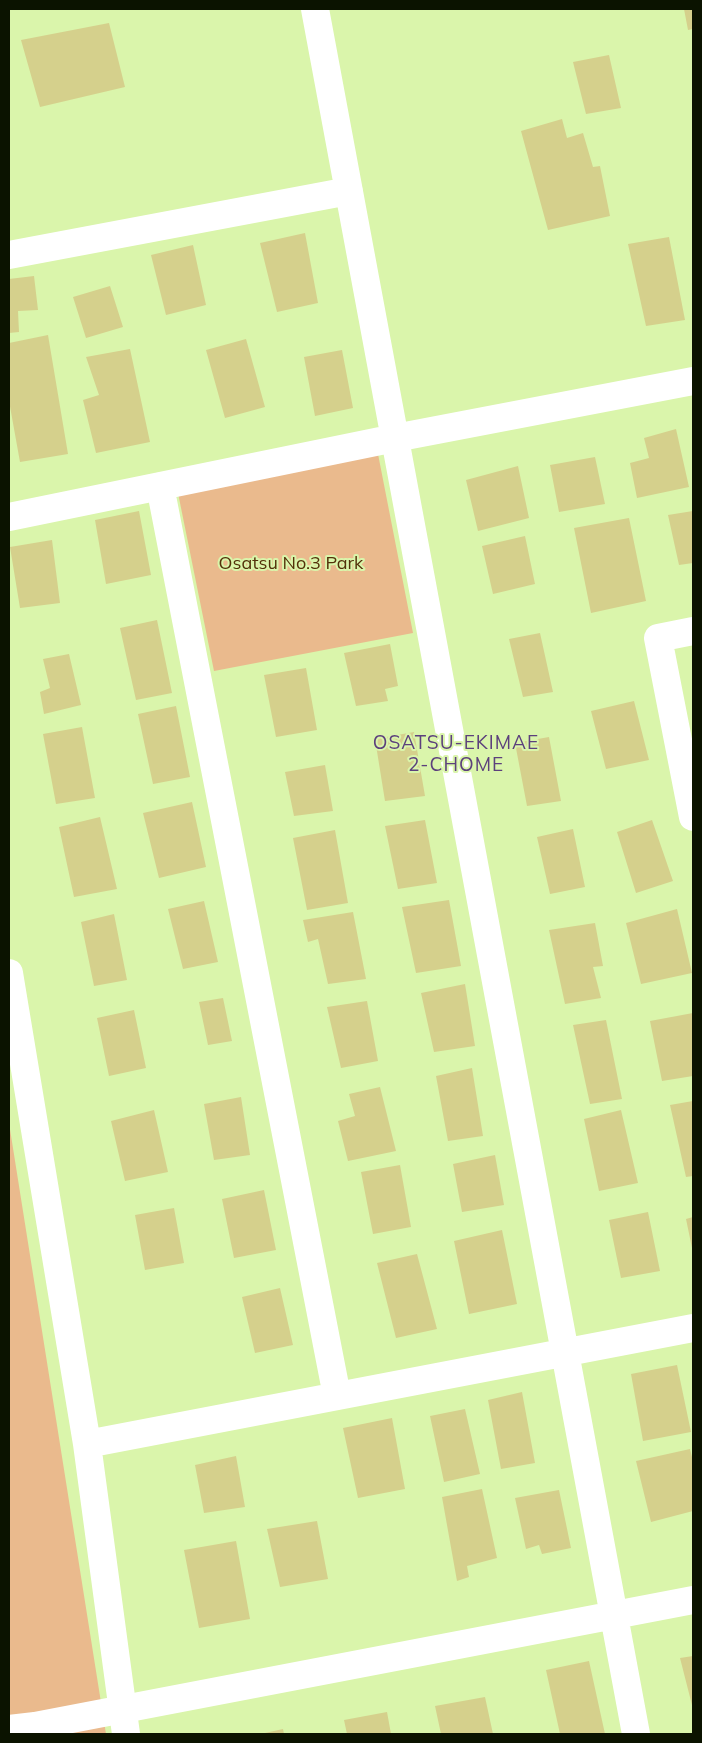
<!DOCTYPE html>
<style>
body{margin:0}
#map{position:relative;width:702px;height:1743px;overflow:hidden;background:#daf5ab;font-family:Mulish,sans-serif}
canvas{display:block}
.frame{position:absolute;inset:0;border:10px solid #0b1300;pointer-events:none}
</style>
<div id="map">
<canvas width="702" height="1743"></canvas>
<div class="frame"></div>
</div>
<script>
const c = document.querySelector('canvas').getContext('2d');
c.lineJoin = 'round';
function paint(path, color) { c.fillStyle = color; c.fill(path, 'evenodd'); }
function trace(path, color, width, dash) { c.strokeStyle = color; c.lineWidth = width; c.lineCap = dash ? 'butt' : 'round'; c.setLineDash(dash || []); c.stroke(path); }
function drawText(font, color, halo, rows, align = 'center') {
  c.font = font + ' Mulish,sans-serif'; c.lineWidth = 4; c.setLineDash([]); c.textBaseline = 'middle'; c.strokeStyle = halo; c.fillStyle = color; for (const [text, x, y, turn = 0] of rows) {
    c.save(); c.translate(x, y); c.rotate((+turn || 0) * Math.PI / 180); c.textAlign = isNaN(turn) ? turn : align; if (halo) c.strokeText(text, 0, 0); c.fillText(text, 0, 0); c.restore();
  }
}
const green = new Path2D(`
 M378,454L413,633L214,671L178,493Z
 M9,1123L106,1734H9Z`);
const building = new Path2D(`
 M684,9H693V29L688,30Z
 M109,23L125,87L40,107L21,40Z
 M609,55L621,108L586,114L573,62Z
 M562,119L567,138L583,133L593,167L600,166L610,216L548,230L521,131Z
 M305,233L318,303L277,312L260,243Z
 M669,237L685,320L646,326L628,244Z
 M193,245L206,305L166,315L151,255Z
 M34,276L38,310L18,311L19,332L9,333V279Z
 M110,286L123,327L86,338L73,297Z
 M48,335L68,454L20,462L9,401V343Z
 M246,339L265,407L225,418L206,350Z
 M130,349L150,442L96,453L83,400L99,395L86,357Z
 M342,350L353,408L315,416L304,357Z
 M676,429L689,487L637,498L630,463L649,458L644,438Z
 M595,457L605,504L559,512L550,465Z
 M518,466L529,518L478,531L466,480Z
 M139,511L151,575L106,584L95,520Z
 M693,511V563L679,565L668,515Z
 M629,518L646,601L591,613L574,528Z
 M525,536L535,584L493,594L482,546Z
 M52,540L60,603L20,608L10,547Z
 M157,620L172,693L136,700L120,628Z
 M540,633L553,692L523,697L509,639Z
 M390,644L398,686L385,689L388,701L356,706L344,653Z
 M69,654L81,705L44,714L40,692L50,688L43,659Z
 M306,668L317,730L276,737L264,675Z
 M634,701L649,760L606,769L591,711Z
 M176,706L190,777L153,784L138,714Z
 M82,727L95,798L56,804L43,734Z
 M414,732L425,796L385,801L375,739Z
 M549,737L561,801L527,806L515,743Z
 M325,765L333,811L294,816L285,772Z
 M192,802L206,867L159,878L143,813Z
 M100,817L117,889L74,897L59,827Z
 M425,820L437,883L398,889L385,826Z
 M652,820L673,881L636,893L617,832Z
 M573,829L585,887L550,894L537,837Z
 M335,830L348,903L307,910L293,838Z
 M449,900L461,966L416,973L402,907Z
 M204,901L218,962L183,969L168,909Z
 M677,909L692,973L641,984L626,923Z
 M353,912L366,979L328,984L318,939L308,942L303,920Z
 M114,914L127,980L94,986L81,922Z
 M595,923L603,966L593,967L601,998L565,1004L549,930Z
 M465,984L475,1046L434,1052L421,993Z
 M223,998L232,1041L208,1045L199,1002Z
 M367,1001L378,1061L341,1068L327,1007Z
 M134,1010L146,1068L109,1076L97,1018Z
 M693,1013V1076L662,1081L650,1021Z
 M606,1020L622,1099L590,1104L573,1025Z
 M472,1068L483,1136L448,1141L436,1076Z
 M380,1087L396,1151L348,1161L338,1121L355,1116L349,1094Z
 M241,1097L250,1155L214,1160L204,1104Z
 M693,1101V1176L686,1177L670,1105Z
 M154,1110L168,1172L125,1181L111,1121Z
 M621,1110L638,1183L599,1191L584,1119Z
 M495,1155L504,1205L462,1212L453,1164Z
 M400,1165L411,1227L373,1234L361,1172Z
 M264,1190L276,1250L234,1258L222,1199Z
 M174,1208L184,1263L145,1270L135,1215Z
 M648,1212L660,1271L621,1278L609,1220Z
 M693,1217V1248H692L686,1219Z
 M502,1230L517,1304L469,1314L454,1241Z
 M417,1254L437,1329L396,1338L377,1263Z
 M280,1288L293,1345L255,1353L242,1297Z
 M677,1365L691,1432L643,1441L631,1374Z
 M522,1392L535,1463L501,1469L488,1400Z
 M465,1409L480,1474L444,1482L430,1416Z
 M392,1418L405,1489L358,1498L343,1428Z
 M690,1449L693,1461V1511L651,1522L636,1461Z
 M236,1456L245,1507L204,1513L195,1465Z
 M482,1489L497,1558L467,1566L469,1577L457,1581L442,1497Z
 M559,1490L571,1548L542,1554L539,1545L526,1549L515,1498Z
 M317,1521L328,1579L280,1587L267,1529Z
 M236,1541L250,1619L199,1628L184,1550Z
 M693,1656V1709L680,1658Z
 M589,1661L605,1734H560L546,1670Z
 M485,1697L493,1734H441L435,1706Z
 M387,1712L391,1734H347L344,1720Z
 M283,1729L284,1734H265V1733Z`);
const minor = new Path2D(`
 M315,9L636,1734
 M9,255L349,191
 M160,486L337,1396
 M9,517L395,438L693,381
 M693,631L658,638L693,817
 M9,973L87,1444L126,1734
 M87,1444L693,1328
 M9,1729L35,1726L693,1600`);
const parkNames = [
 ["Osatsu No.3 Park",291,564]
];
const neighbourhoodNames = [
 ["OSATSU-EKIMAE",456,743],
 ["2-CHOME",456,765]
];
paint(green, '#eaba8d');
paint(building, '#d5d08c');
trace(minor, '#fff', 28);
drawText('18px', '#53310a', '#daf5ab', parkNames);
c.letterSpacing = '1px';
drawText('19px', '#5c407c', '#daf5ab', neighbourhoodNames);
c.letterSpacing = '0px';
</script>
